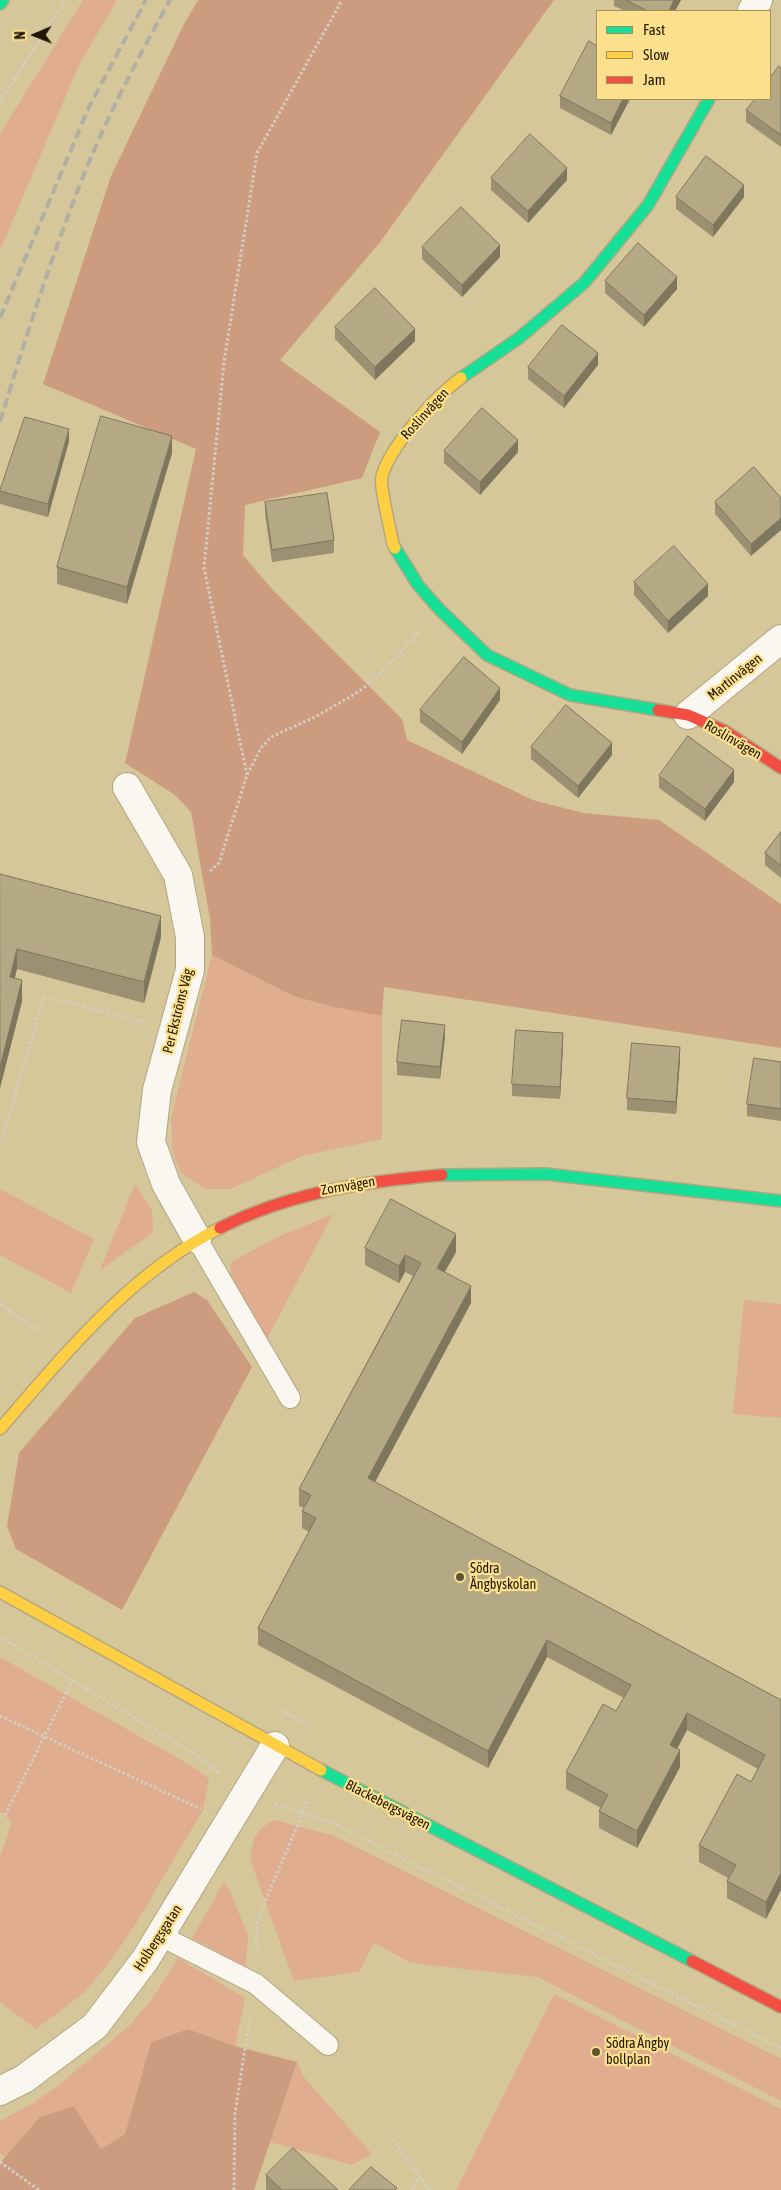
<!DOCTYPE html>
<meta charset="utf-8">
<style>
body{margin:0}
#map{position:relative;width:781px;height:2190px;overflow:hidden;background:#d6c79a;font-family:"Asap Condensed",sans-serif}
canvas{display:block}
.legend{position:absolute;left:596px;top:10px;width:175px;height:90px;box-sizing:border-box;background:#fce08e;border:1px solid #a49055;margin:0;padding:6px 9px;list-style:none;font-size:15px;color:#1f1700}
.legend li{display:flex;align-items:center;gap:10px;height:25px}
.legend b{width:25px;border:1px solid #a49055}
.north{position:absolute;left:10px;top:10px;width:50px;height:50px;-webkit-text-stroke:4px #fce08e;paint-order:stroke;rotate:269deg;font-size:14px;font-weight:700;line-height:20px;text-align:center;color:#1f1700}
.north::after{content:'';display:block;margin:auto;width:18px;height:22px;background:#1f1700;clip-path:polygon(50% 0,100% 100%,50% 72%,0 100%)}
</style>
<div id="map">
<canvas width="781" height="2190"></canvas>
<ul class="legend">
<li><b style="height:6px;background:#16e098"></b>Fast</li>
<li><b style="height:6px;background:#ffcf43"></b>Slow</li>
<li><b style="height:6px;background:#f24e42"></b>Jam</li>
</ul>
<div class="north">N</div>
</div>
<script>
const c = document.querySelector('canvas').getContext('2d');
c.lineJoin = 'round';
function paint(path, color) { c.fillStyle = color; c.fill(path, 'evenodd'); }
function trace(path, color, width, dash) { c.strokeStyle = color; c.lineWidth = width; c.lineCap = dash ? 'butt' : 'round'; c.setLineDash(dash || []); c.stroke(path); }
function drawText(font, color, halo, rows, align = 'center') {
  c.font = font + ' "Asap Condensed",sans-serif'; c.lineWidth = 4.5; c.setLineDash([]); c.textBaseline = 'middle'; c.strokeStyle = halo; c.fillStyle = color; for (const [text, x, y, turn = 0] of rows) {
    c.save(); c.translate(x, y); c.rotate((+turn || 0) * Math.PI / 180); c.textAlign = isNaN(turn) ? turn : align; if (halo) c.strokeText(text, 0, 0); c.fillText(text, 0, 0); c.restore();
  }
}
const green = new Path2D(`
 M83,0H117L79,65L0,250V134Z
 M212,955L293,996L333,1007L382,1016V1139L302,1156L231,1189H205L180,1172L172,1149L171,1118Z
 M135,1184L152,1210L153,1233L100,1270Z
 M0,1189L94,1239L71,1293L0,1255Z
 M333,1214L266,1341L230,1281L231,1262L280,1236Z
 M744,1300L781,1304V1418L733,1414Z
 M0,1657L195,1768L209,1779L203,1810L134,1927L106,1967L84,1993L36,2029L0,2002V1858L12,1821L0,1812Z
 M275,1820L332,1835L781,2059V2101L537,1977L411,1963L374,1943L359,1972L294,1981L251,1862C251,1841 255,1829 275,1820Z
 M224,1882L231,1894L248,1935L246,1967L192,1938Z
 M178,1958L245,1998L235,2046L188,2029L151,2042L125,2134L101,2149L74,2106L40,2117L5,2157L0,2153V2121L35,2102L61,2083L129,2026L155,1995Z
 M554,1994L781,2109V2190H456Z
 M297,2062L303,2076L372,2154L352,2165L270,2142Z`);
const forest = new Path2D(`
 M198,0H554L381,241L280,360L380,432L362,478L245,505L243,555L272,589L402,719L407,740L533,800L583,813L659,820L781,904V1048L384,987L382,1016L333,1007L293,996L212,955L210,919L191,812L175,795L125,763L196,449L43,384L111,176L184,24Z
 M194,1292L207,1300L252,1367L122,1610L16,1549L7,1526L19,1453L135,1318Z
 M188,2029L235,2046L297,2062L254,2190H0V2163L40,2117L74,2106L101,2149L125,2134L151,2042Z`);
const path = new Path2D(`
 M0,101L66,0
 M247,775L204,568L224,362L257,153L342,0
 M210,871L219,863L247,775L261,748L271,737L315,717L360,691L385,669L419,632
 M2,1140L44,996L143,1022
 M0,1304L42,1333
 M0,1637L196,1755L220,1774
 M281,1710L311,1726
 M0,1716L201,1809
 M275,1804L330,1822L781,2048
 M5,1815L72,1681
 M256,1954L257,1921L309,1798
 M390,2135L429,2190
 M0,2162L39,2190
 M234,2190L235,2113L250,2017
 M412,2190L419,2177`);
const lane = new Path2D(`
 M197,1239L290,1398
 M161,1936L256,1984L328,2045`);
const street = new Path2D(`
 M752,11L758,0
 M688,715L781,639
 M127,787L178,875L190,937V970L157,1090L151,1142L166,1184L197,1239
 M0,2091L24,2079L95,2026L145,1960L275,1746`);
const fast = new Path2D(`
 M0,4L3,0
 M461,378L519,338L584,283L648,205L709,99
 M395,548L418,585L439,609L487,655L570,695L658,710
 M442,1175L546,1174L781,1201
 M321,1770L692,1961`);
const slow = new Path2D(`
 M395,548L393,544C391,532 379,485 382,476C390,446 436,396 461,378
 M0,1429C64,1355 131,1272 220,1228
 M0,1592L321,1770`);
const jam = new Path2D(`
 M658,710L688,715L725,731L781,768
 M220,1228C289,1193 365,1181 442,1175
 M692,1961L781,2007`);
const rail = new Path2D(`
 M0,318L89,107L146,0
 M0,422C23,346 47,270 76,195C101,128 135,63 170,0`);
const wall = new Path2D(`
 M614,0H681L675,11H625L614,6Z
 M781,68V147L746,122V110Z
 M560,96L630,99L611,135L560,108Z
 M491,178L567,180L528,223L491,190Z
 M676,197H744L713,237L676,209Z
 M422,247L500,257L462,297L422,259Z
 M605,281L677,289L644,327L605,293Z
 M335,327L415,341L375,380L335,339Z
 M598,365L564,408L528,379V367Z
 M69,441L48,517L0,504V491Z
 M444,451L518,452L480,495L444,463Z
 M172,453L127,604L57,584V567Z
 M754,467L751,556L715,514V502Z
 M265,502L334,540V553L272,562L265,514Z
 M634,582L708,596L668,633L634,595Z
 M500,700L462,754L420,722V710Z
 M531,747L612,755L578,798L531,759Z
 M659,776L734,782L705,821L659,788Z
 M781,832V878L765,865V853Z
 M0,874L161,937L144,1003L17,969L14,978L22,1001L0,1088Z
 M445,1037L440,1079L397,1075V1062Z
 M563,1045L560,1099L512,1096V1084Z
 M680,1059L676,1114L627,1110V1098Z
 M781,1062V1121L747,1116V1104Z
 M365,1248L456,1252L445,1272L471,1303L375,1482L781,1700V1890L766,1919L727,1898V1881L728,1878L699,1862V1845L751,1782L758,1769L687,1730L677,1749L680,1767L637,1848L599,1828V1811L601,1808L566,1789V1772L616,1711L624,1698L547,1657L488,1768L258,1645V1628L309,1532L302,1528V1511L304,1508L299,1506V1489L413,1276L405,1272L399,1283L365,1265Z
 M266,2175L338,2190H266Z`);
const shadedWall = new Path2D(`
 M674,0H681L675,11H669Z
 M623,99H630L611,135V123Z
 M567,168V180L528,223V211Z
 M744,185V197L713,237V225Z
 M500,245V257L462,297V285Z
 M677,277V289L644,327V315Z
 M415,329V341L375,380V367Z
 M598,353V365L564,408V396Z
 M69,429V441L48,517V504Z
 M172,436V453L127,604V587Z
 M518,440V452L480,495V482Z
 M781,518V530L751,556V544Z
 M708,584V596L668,633V621Z
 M500,688V700L462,754V742Z
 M612,743V755L578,798V786Z
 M734,770V782L705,821V809Z
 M161,916V937L144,1003V982Z
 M17,949V969L10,998V977Z
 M22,980V1001L0,1088V1067Z
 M445,1025V1037L440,1079V1067Z
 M563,1033V1045L560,1099V1087Z
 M680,1047V1059L676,1114V1102Z
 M456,1234V1252L437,1285V1268Z
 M405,1255V1272L399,1283V1266Z
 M471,1286V1303L368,1495V1478Z
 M547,1640V1657L488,1768V1751Z
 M687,1713V1730L670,1762V1745Z
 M680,1750V1767L637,1848V1831Z
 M781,1873V1890L766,1919V1902Z`);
const building = new Path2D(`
 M626,0H674L669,11H648Z
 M589,41L597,46V99H623L611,123L560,96Z
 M779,66L781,68V135L746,110L755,99H770V78Z
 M530,134L567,168L528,211L491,178Z
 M706,156L744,185L713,225L676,197Z
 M461,207L500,245L462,285L422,247Z
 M638,243L677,277L644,315L605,281Z
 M375,288L415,329L375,367L335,327Z
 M562,325L598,353L564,396L528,367Z
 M482,408L518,440L480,482L444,451Z
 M101,416L172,436L127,587L57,567Z
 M25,417L69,429L48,504L0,491Z
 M754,467L781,498V518L751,544L715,502Z
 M327,493L334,540L272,550L265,502Z
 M674,546L708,584L668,621L634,582Z
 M464,657L500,688L462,742L420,710Z
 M566,705L612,743L578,786L531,747Z
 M688,736L734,770L705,809L659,776Z
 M781,832V866L765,853Z
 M0,874L161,916L144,982L17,949L10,977L22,980L0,1067Z
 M402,1020L445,1025L440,1067L397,1062Z
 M516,1030L563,1033L560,1087L512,1084Z
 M632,1043L680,1047L676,1102L627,1098Z
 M754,1058L781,1062V1109L747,1104Z
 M391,1199L456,1234L437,1268L471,1286L368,1478L781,1700V1873L766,1902L727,1881L736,1865L699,1845L737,1774L751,1782L765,1755L687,1713L670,1745L680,1750L637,1831L599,1811L608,1795L566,1772L603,1704L616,1711L631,1685L547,1640L488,1751L258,1628L316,1518L302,1511L311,1495L299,1489L421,1263L405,1255L399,1266L365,1248Z
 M293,2148L338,2190H282L266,2175Z
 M371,2167L397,2188L395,2190H349Z`);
const markers = [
 [460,1577,5,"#5f5536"],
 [596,2052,5,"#5f5536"]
];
const streetNames = [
 ["Roslinvägen",425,414,-48],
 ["Martinvägen",735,677,-39],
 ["Roslinvägen",733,740,30],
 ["Per Ekströms Väg",178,1011,-76],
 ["Zornvägen",348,1186,-10],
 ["Blackebergsvägen",388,1805,27],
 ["Holbergsgatan",158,1938,-57]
];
const poiNames = [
 ["Södra",470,1569],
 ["Ängbyskolan",470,1585],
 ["Södra Ängby",606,2044],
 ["bollplan",606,2060]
];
paint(green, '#e0ad91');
paint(forest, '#cd9c80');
trace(lane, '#b2a682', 22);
trace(street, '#b2a682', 30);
trace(fast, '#b2a682', 14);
trace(slow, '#b2a682', 14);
trace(jam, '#b2a682', 14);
trace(path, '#d3cfc1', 3, [2.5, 2.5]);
trace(lane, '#f9f7f0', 20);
trace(street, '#f9f7f0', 28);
trace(fast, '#16e098', 11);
trace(slow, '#ffcf43', 11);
trace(jam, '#f24e42', 11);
trace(rail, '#b1aea3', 4, [10, 5]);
paint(wall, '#9b9072');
paint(shadedWall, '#7e765d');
paint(building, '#b4a885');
trace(building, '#7e765d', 1);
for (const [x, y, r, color] of markers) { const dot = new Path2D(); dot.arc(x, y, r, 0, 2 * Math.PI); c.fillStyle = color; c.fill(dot); trace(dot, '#fce08e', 2); }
drawText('14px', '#1f1700', '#fce08e', streetNames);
drawText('14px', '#1f1700', '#fce08e', poiNames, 'left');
</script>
